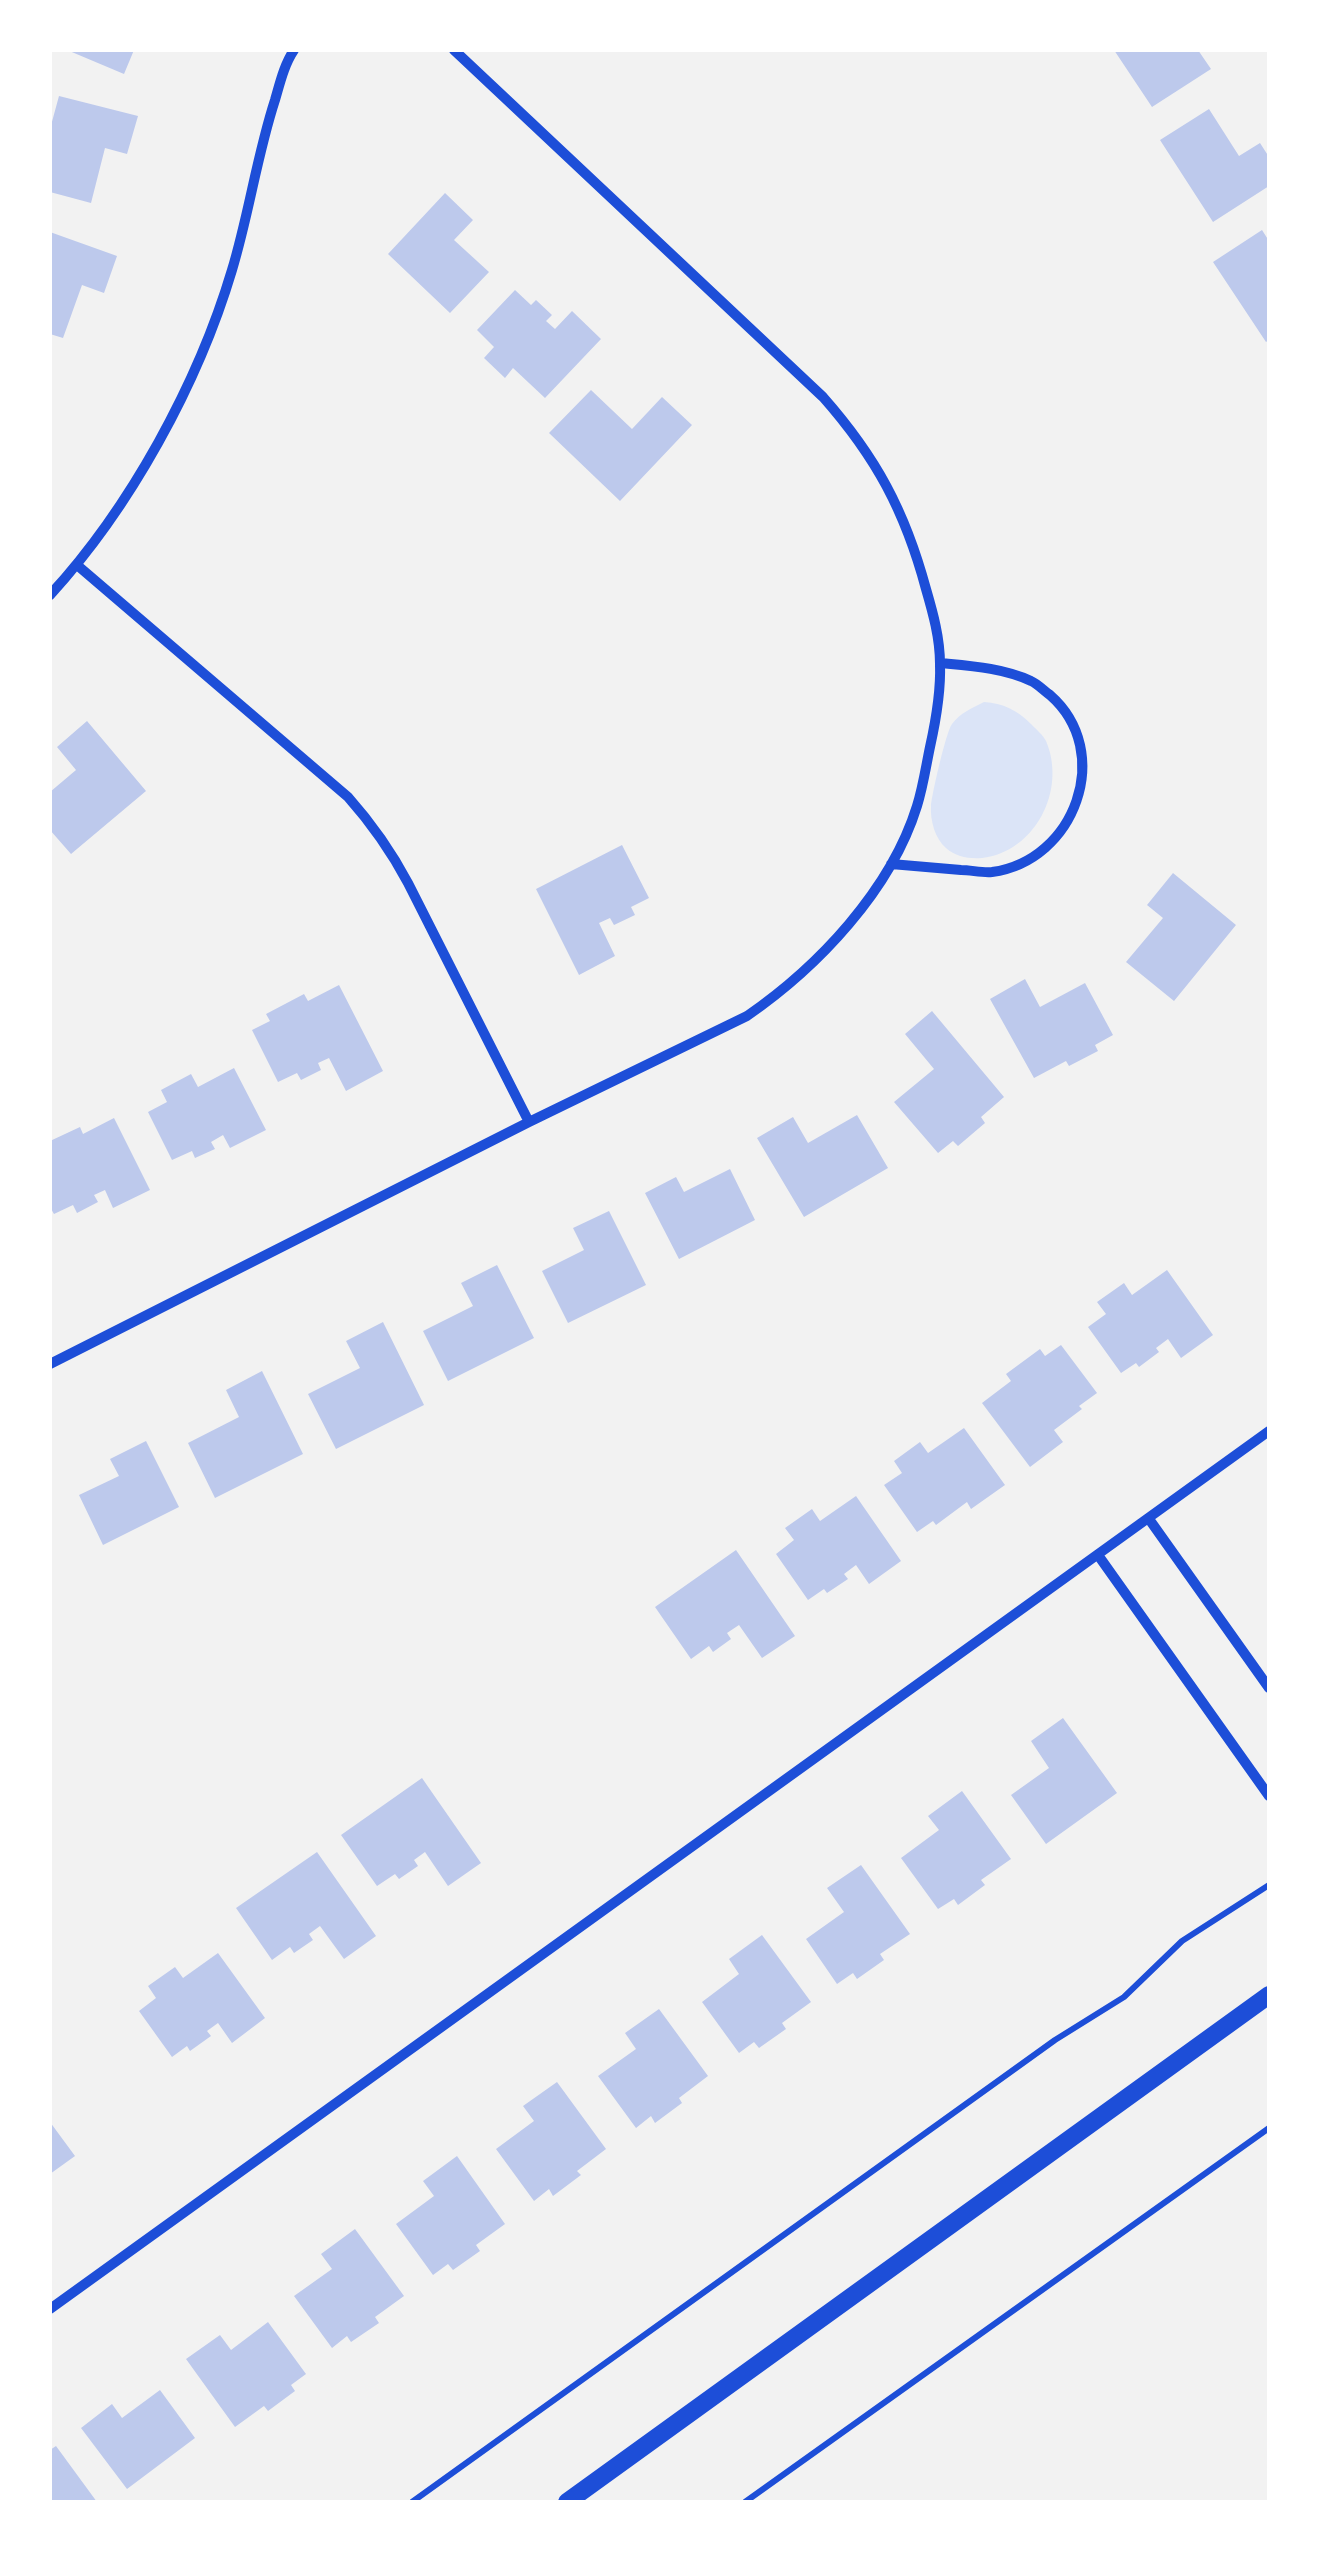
<!DOCTYPE html>
<style>
body{margin:0}
#map{position:relative;width:1319px;height:2552px;overflow:hidden;background:#f2f2f2;font-family:Cabin,sans-serif}
canvas{display:block}
.frame{position:absolute;inset:0;border:52px solid #fff;pointer-events:none}
</style>
<div id="map">
<canvas width="1319" height="2552"></canvas>
<div class="frame"></div>
</div>
<script>
const c = document.querySelector('canvas').getContext('2d');
c.lineJoin = 'round';
function paint(path, color) { c.fillStyle = color; c.fill(path, 'evenodd'); }
function trace(path, color, width, dash) { c.strokeStyle = color; c.lineWidth = width; c.lineCap = dash ? 'butt' : 'round'; c.setLineDash(dash || []); c.stroke(path); }
const green = new Path2D(`
 M984,702C1003,703 1017,710 1031,724C1036,729 1043,735 1046,741C1067,790 1035,852 982,858C969,859 956,857 946,848C935,839 930,820 931,806C932,794 946,732 952,724C960,713 972,708 984,702Z`);
const building = new Path2D(`
 M67,50H134L124,74Z
 M1114,50H1198L1211,69L1152,107Z
 M59,96L138,116L127,154L105,148L91,203L50,192V129Z
 M1209,109L1239,156L1260,143L1269,157V186L1213,222L1160,140Z
 M445,193L473,220L454,240L489,272L450,313L388,254Z
 M1262,230L1269,241V340L1266,342L1213,262Z
 M50,232L117,256L104,293L82,285L63,338L50,334Z
 M515,290L531,305L536,300L552,315L546,321L555,329L572,311L601,339L545,398L513,368L505,378L484,358L494,347L477,330Z
 M591,390L632,429L662,397L692,425L620,501L549,433Z
 M87,721L146,791L71,854L50,830V792L76,770L57,747Z
 M622,845L649,898L631,907L635,915L614,925L610,918L599,923L615,956L579,975L536,889Z
 M1173,873L1236,925L1174,1001L1126,962L1163,918L1147,905Z
 M1025,979L1040,1007L1085,983L1113,1035L1095,1045L1098,1051L1069,1066L1066,1061L1034,1078L990,999Z
 M339,985L383,1071L346,1091L329,1058L318,1063L321,1070L301,1080L297,1073L278,1082L252,1030L270,1021L266,1014L304,994L308,1001Z
 M932,1011L1004,1097L981,1117L985,1123L958,1146L953,1141L938,1153L894,1102L934,1069L905,1034Z
 M234,1068L266,1130L230,1148L223,1135L211,1142L215,1149L195,1158L192,1151L172,1160L148,1112L167,1102L161,1090L191,1074L198,1087Z
 M857,1115L888,1168L804,1217L757,1138L793,1117L808,1143Z
 M114,1118L150,1190L113,1208L105,1190L94,1195L98,1202L77,1213L73,1205L54,1214L50,1207V1141L80,1127L83,1134Z
 M730,1169L755,1220L679,1259L645,1193L676,1177L684,1192Z
 M609,1211L646,1285L568,1323L542,1271L584,1250L573,1228Z
 M497,1265L534,1338L448,1381L423,1331L473,1306L461,1283Z
 M1167,1270L1213,1335L1181,1358L1168,1339L1156,1348L1159,1352L1139,1367L1136,1363L1121,1373L1088,1327L1106,1314L1097,1302L1124,1283L1132,1295Z
 M383,1322L424,1405L336,1449L308,1394L360,1368L346,1341Z
 M1061,1345L1097,1393L1079,1406L1082,1409L1054,1430L1063,1442L1030,1467L982,1403L1011,1381L1006,1374L1040,1349L1045,1356Z
 M262,1371L303,1454L215,1498L188,1443L239,1417L226,1390Z
 M964,1428L1005,1485L971,1509L967,1502L936,1525L933,1521L917,1532L884,1485L902,1473L894,1461L920,1442L928,1453Z
 M146,1441L179,1507L103,1545L79,1495L119,1476L110,1459Z
 M856,1496L901,1561L869,1584L856,1565L844,1574L848,1579L827,1593L824,1589L808,1600L776,1554L794,1540L785,1528L812,1509L820,1521Z
 M736,1550L795,1636L762,1658L739,1625L727,1633L731,1639L713,1652L709,1646L691,1659L655,1607Z
 M1063,1718L1117,1793L1046,1844L1011,1795L1049,1768L1031,1741Z
 M422,1778L481,1863L448,1886L425,1852L414,1860L418,1866L399,1879L395,1874L377,1886L341,1835Z
 M962,1791L1011,1859L981,1880L985,1885L958,1905L954,1899L938,1909L901,1858L939,1830L928,1816Z
 M317,1852L376,1936L344,1959L320,1926L309,1934L313,1940L294,1953L290,1947L272,1960L236,1908Z
 M861,1865L910,1934L880,1954L884,1960L857,1979L853,1973L837,1984L806,1939L844,1912L827,1888Z
 M762,1935L811,2002L782,2023L786,2029L759,2048L754,2042L739,2053L702,2002L739,1974L729,1959Z
 M218,1953L265,2018L232,2043L218,2023L207,2031L211,2036L190,2051L187,2046L172,2057L139,2011L156,1998L148,1986L175,1967L183,1978Z
 M659,2009L708,2076L679,2098L682,2103L655,2123L651,2116L636,2128L598,2076L636,2049L625,2033Z
 M557,2082L606,2149L577,2171L581,2175L553,2196L549,2189L534,2201L496,2149L534,2121L523,2106Z
 M50,2122L75,2156L50,2174Z
 M457,2156L505,2224L476,2245L480,2251L453,2270L448,2264L433,2275L396,2224L434,2196L423,2181Z
 M355,2229L404,2296L375,2317L379,2323L351,2342L347,2336L332,2348L294,2296L332,2269L321,2254Z
 M268,2322L306,2374L291,2385L295,2391L268,2411L264,2406L235,2427L186,2359L220,2335L231,2350Z
 M160,2390L195,2438L127,2489L81,2428L112,2404L122,2418Z
 M56,2446L97,2502H50V2450Z`);
const path = new Path2D(`
 M412,2502L1055,2040L1124,1997L1182,1941L1269,1885
 M745,2502L1269,2128`);
const minor = new Path2D(`
 M77,565L348,797C372,824 391,851 408,883L529,1122
 M50,595C130,508 198,384 232,270C249,214 257,155 275,100C280,83 284,65 294,50
 M891,864C915,866 938,868 961,870C971,870 982,873 992,872C1075,861 1115,752 1050,695C1044,691 1038,684 1031,681C1003,668 971,666 940,663
 M50,1364L529,1122L747,1016C818,967 891,890 917,806C923,787 926,766 930,747C936,720 941,691 940,664C940,638 933,613 926,589C905,511 876,457 823,397L454,50
 M1149,1519L1269,1688
 M1098,1555L1269,1796
 M50,2309L1269,1431`);
const tertiary = new Path2D(`
 M567,2502L1269,1995`);
paint(green, '#dbe4f7');
paint(building, '#bdc9ec');
trace(path, '#1d4ed8', 6);
trace(minor, '#1d4ed8', 10);
trace(tertiary, '#1d4ed8', 18);
</script>
